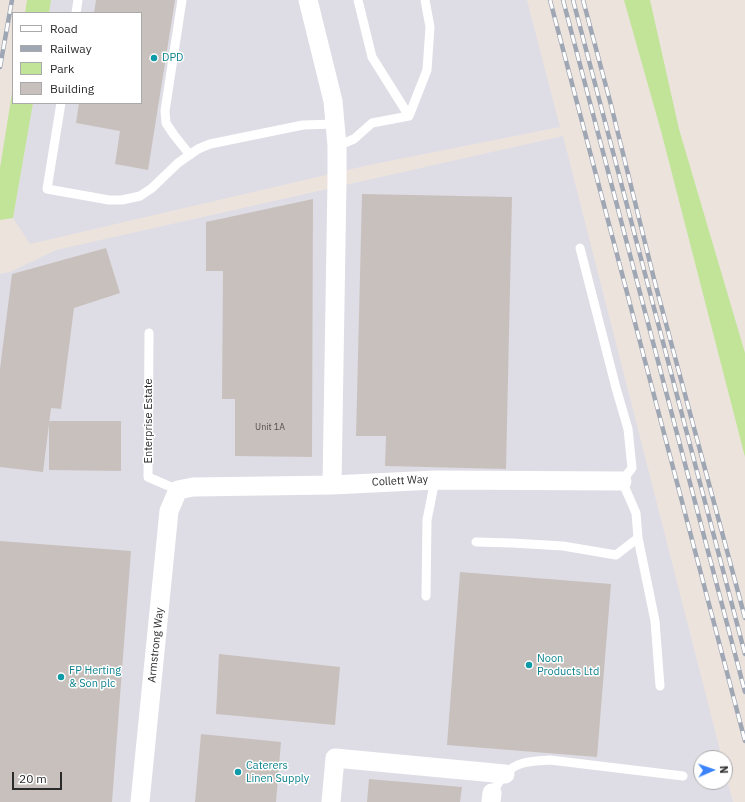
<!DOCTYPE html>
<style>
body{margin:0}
#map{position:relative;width:745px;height:802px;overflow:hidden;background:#ede3dd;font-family:"IBM Plex Sans",sans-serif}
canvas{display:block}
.legend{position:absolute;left:12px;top:12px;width:130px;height:92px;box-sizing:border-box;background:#fff;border:1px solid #aaa;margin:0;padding:5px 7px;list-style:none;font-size:12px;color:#2b2b2b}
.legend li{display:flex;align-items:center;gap:8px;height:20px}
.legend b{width:20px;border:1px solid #aaa}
.north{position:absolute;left:693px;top:750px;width:40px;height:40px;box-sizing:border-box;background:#fff;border:1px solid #aaa;border-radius:50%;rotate:88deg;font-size:11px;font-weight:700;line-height:16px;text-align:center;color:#2b2b2b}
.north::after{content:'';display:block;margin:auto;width:14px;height:18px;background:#3c84fb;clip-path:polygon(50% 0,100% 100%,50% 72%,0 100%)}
.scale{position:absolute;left:12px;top:772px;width:50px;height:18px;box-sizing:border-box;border:2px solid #2b2b2b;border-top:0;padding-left:5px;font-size:12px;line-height:14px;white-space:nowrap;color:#2b2b2b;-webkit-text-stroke:3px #fff;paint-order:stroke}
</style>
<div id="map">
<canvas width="745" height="802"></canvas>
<ul class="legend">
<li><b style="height:5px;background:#fff"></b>Road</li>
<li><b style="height:5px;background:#9fa7b5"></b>Railway</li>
<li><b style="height:11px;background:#c1e499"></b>Park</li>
<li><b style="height:11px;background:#c8c0bc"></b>Building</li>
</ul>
<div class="north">N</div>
<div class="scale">20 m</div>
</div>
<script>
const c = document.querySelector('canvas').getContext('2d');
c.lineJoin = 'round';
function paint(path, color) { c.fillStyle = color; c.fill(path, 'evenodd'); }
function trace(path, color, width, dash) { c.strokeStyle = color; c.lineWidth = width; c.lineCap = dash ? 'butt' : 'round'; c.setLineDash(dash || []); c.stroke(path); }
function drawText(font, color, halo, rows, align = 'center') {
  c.font = font + ' "IBM Plex Sans",sans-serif'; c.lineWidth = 3; c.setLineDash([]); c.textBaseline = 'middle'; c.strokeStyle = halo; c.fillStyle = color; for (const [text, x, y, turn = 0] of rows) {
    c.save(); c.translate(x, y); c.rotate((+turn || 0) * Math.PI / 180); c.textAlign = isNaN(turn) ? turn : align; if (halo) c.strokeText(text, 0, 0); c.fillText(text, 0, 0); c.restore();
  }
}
const industrial = new Path2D(`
 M51,0H527L560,127L369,165L30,244L13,218L33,103H141V13H49Z
 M563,136L722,758H701V782H725V771L733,802H0V274L10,272L56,250Z`);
const green = new Path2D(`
 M27,0H51L49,13H25Z
 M624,0H650L679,129L745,353V457L661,131Z
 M13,87V103H33L13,218L0,220V168Z`);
const building = new Path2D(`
 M96,0H175L148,170L115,164L120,131L76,123L79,103H141V13H94Z
 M362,194L512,197L506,469L385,466L386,436H356Z
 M313,199L312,457L235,456V399H222L223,271H206V222Z
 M106,248L120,293L74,308L61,409L51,408L43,472L0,467V369L12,274Z
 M49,421H121V471L49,470Z
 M0,541L131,551L112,802H0Z
 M460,572L611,584L597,757L447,745Z
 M219,654L340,667L335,725L216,714Z
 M201,734L281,742L276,802H195Z
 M369,779L462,787L460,802H367Z`);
const lane = new Path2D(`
 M182,0L165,111L166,123L174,135L190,155
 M76,13L78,0
 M61,103L47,189L109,200H122L140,196L152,188L178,163L198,149L210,144L303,125L335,124
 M409,116L427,70L430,27L425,0
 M337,146L354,139L372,123L409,116L372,57L358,0
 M149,333L148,477L178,490
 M638,538L655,621L660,686
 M476,542L512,543L563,546L616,555L638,538L636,513L622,481L632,468L628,429L616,388L580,248
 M426,596L427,520L435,480
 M492,793C496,787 500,780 504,775C516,761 533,761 550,760L683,776`);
const street = new Path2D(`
 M308,0L333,101L337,146V181L332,485
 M140,802L169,511L178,490L193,487L332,485L435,480L622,481
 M331,802L335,758L505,774
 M491,802L492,793`);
const rail = new Path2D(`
 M550,0L745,741
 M563,0L745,692
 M573,0L745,654
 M583,0L611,105L654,279L745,618
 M0,67L12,0`);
const markers = [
 [154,58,4,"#0f9aa8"],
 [529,665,4,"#0f9aa8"],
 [61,677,4,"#0f9aa8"],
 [238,772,4,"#0f9aa8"]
];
const numberNames = [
 ["Unit 1A",270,427]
];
const cultureNames = [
 ["DPD",162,58],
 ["Noon",537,659],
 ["Products Ltd",537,672],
 ["FP Herting",69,671],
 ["& Son plc",69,684],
 ["Caterers",246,766],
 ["Linen Supply",246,779]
];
const streetNames = [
 ["Enterprise Estate",149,421,-90],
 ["Collett Way",400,481,-3],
 ["Armstrong Way",156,645,-84]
];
paint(industrial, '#dedde5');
paint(green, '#c1e499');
paint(building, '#c8c0bc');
trace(lane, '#fff', 9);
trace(street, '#fff', 19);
trace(rail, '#9fa7b5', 4.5);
trace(rail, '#fff', 3, [9]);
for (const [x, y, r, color] of markers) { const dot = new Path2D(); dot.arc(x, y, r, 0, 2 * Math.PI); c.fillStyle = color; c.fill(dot); trace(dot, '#fff', 1.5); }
drawText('9px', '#52504f', null, numberNames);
drawText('11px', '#0d838f', '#fff', cultureNames, 'left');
drawText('11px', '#2b2b2b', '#fff', streetNames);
</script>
